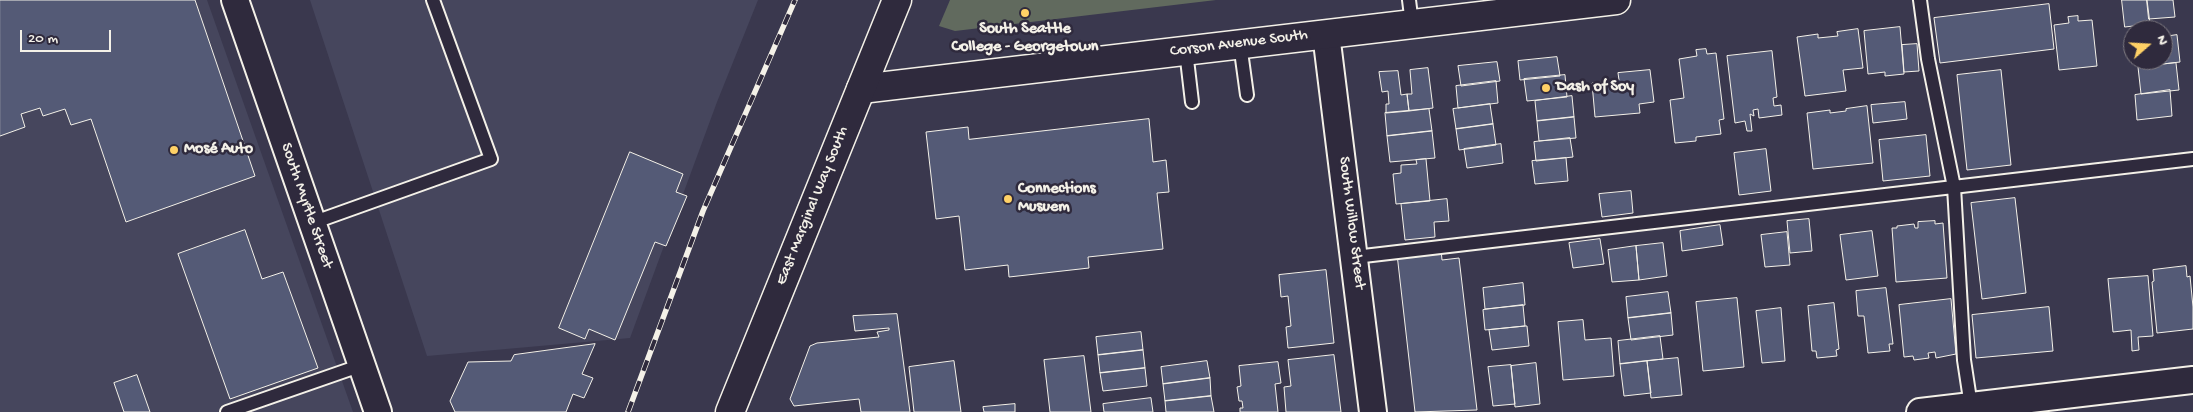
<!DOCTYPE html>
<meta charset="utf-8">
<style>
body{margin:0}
#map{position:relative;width:2193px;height:412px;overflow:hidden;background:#3a384e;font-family:"Gochi Hand",sans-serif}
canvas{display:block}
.north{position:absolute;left:2123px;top:20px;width:50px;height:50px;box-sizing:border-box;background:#2f2a3d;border:1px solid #7e7a81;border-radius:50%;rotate:71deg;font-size:14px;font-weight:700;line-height:20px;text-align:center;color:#f4f1e8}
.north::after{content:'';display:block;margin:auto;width:18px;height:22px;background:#ffd166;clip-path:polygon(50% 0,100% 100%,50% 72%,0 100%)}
.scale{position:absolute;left:20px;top:30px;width:91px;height:22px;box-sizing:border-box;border:2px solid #f4f1e8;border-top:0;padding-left:6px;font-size:15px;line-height:18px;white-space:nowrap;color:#f4f1e8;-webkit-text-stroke:4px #2f2a3d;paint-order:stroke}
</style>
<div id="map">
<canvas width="2193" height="412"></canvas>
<div class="north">N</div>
<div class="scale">20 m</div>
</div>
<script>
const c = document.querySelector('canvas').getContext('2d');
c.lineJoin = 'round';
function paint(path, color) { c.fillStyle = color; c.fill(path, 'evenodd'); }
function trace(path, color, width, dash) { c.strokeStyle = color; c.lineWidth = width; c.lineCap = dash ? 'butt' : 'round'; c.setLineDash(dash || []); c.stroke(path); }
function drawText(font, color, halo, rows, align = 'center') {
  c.font = font + ' "Gochi Hand",sans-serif'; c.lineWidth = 5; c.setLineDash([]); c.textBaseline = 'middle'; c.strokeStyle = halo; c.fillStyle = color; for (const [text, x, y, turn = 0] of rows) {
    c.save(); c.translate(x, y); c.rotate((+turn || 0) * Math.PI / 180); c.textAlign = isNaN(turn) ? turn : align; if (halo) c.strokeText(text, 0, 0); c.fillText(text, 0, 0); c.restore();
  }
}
const built = new Path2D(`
 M0,0H207L353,412H0Z
 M310,0H758L717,102L630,338L427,356Z`);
const green = new Path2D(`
 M950,0H1216L955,31L939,26Z`);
const building = new Path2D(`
 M0,0H195L255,176L126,222L91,119L71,125L65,109L43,116L40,108L21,114L25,127L0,136Z
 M2122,0H2147L2150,24L2125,27Z
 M2147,0H2173L2175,17L2149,19Z
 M2049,4L2054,49L1940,63L1934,18Z
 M2078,16V21L2092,20L2097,66L2059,70L2054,25L2069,23L2068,17Z
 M1900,27L1904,74L1885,76V72L1868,74L1864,31Z
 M1858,29L1863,68L1843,70L1846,91L1805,96L1797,37L1818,34V38L1838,36L1837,32Z
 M2177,35L2180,62L2145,66L2144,60H2163V37Z
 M1917,44L1919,71L1904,72L1902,45Z
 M1706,49L1707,54L1716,53L1724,119L1719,120L1721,134L1696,137V141L1675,143L1670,100L1684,98L1679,59L1697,56L1696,50Z
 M1772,51L1777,97L1773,98L1774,106L1781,105L1782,115L1759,118L1758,109L1753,110L1754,116L1750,114L1752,131H1747L1745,121L1735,123L1727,56Z
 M1557,57L1560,76L1520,80L1518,61Z
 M1497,62L1500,81L1461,86L1458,66Z
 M2176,63L2179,90L2141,94L2138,67Z
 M1428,68L1433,108L1409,111L1407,94H1412L1410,70Z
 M1650,70L1654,102L1639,104L1640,113L1595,117L1592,83L1619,80L1618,73Z
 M2001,70L2011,165L1967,170L1957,75Z
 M1398,71L1401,95L1407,94L1409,111L1386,113V104H1389L1388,91L1382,92L1379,72Z
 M1565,75L1567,97L1527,101L1524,79Z
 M1496,81L1498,103L1458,108L1456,86Z
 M2170,90L2172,116L2137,120L2135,95Z
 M1572,96L1574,117L1537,121L1535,101Z
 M1905,102L1907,119L1873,123L1871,105Z
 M1490,104L1493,124L1456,129L1453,109Z
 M1867,106L1873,163L1813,169L1807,113L1830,110V113L1846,111V109Z
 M1429,109L1432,131L1387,136L1385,113Z
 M1574,117L1576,138L1539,141L1537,121Z
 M1149,119L1153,162L1166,160L1169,192L1157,193L1163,249L1088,257L1089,268L1009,277L1008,265L965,270L959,216L936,219L926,132L968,127L969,139Z
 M1493,124L1496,145L1459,150L1456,129Z
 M1432,131L1435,158L1390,162L1387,136Z
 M1926,135L1930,176L1883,181L1879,140Z
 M1570,138L1573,157L1536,161L1534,142Z
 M1501,144L1503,163L1467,168L1464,149Z
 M1766,149L1771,191L1739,195L1734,153Z
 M630,152L683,174L676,192L687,196L666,246L655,242L615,340L589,329L585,339L559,328Z
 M1566,158L1568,181L1535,184L1532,161Z
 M1426,159L1430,201L1396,204L1393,174L1401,173V165L1417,164L1416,160Z
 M1631,191L1633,213L1602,217L1599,194Z
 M2015,198L2026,293L1982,299L1971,203Z
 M1447,199L1449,221L1434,222L1435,237L1405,240L1401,204Z
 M1809,219L1812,251L1790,253L1787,221Z
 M1935,221V224L1943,223L1947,278L1896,282L1892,228H1897V226L1914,224L1915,228H1918V222Z
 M1720,225L1723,245L1682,251L1680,231Z
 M245,230L262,279L283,272L318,368L230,399L178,254Z
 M1872,231L1878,276L1846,280L1840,235Z
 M1787,232L1790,265L1765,267L1761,235Z
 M1600,239L1604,264L1573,268L1569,243Z
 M1663,243L1667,276L1639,280L1636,246Z
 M1636,246L1639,280L1612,282L1608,250Z
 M1441,249L1442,260L1459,258L1477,410L1415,412L1397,254Z
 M2186,266L2187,277L2190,276L2193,307V329L2157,333L2152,282L2154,281L2153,270Z
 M1326,270L1334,343L1288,348L1286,327L1291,326L1288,296L1281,297L1279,275Z
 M2148,276L2153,336L2138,337L2139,350L2132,351L2131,330L2113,332L2108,279Z
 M1523,283L1525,305L1485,309L1483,288Z
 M1886,288L1893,344H1889L1890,351L1868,353L1864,316H1858L1856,291Z
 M1668,292L1671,313L1628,318L1626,297Z
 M1737,298L1744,367L1703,371L1696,302Z
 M1951,299L1956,354L1936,358L1935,352L1928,353L1929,358L1914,360L1913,356L1904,357L1899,305Z
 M1834,303L1839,349L1836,350L1837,356L1817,358L1816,351H1812L1808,306Z
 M1523,305L1525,326L1485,330L1483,310Z
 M2049,307L2053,351L1976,358L1972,315Z
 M1781,308L1785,361L1762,363L1756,311Z
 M1671,313L1673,335L1631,340L1628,318Z
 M897,314L910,412H861L859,399L794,406L790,399L810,346L817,343L879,337L877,332L889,330V328L855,331L853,316Z
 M1583,320L1585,340L1611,338L1614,376L1563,380L1558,322Z
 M1525,326H1527L1529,346L1492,350L1489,330Z
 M1141,332L1143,350L1098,355L1096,337Z
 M1660,336L1663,359L1620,364L1618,341Z
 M595,344L582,374L593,378L584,398L573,394L566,412H455L450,401L468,362L511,361L514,355Z
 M1143,350L1145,368L1100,373L1098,355Z
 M1334,355L1341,412H1286L1284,387L1291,386L1288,360Z
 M1084,356L1091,412H1050L1044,360Z
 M1678,358L1682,395L1651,398L1647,361Z
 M954,361L961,412H914L909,367Z
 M1207,361L1210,378L1163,384L1161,367Z
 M1647,361L1651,393L1624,396L1620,364Z
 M1278,362L1281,383L1275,384L1278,412H1240V408H1243L1242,401H1239L1237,387L1241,386L1239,366Z
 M1536,363L1540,404L1515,407L1511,366Z
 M1511,365L1515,404L1493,406L1488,367Z
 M1145,368L1147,386L1103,391L1100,373Z
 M137,375L150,412H124L114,383Z
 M1210,378L1211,396L1165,401L1163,384Z
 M1211,396L1214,412H1166L1165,401Z
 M1151,398L1153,412H1104L1103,404Z
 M1015,404V412H984L983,407Z`);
const service = new Path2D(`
 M1409,0L1412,24
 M1920,0L1928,59L1954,187L1964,360L1971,406
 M1240,44L1247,95
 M1186,51L1192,102
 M312,223L491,159L433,0
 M1355,257L2193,159
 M227,412L362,365`);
const minor = new Path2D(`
 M235,0L378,412
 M1326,34L1373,412
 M1920,412L2193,380`);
const tertiary = new Path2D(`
 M861,89L1616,0`);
const primary = new Path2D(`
 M730,412L897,0`);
const rail = new Path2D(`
 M628,412L703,211L795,0`);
const markers = [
 [1025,13,5,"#ffd166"],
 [1546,88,5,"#ffd166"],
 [174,150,5,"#ffd166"],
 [1008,199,5,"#ffd166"]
];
const poiNames = [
 ["South Seattle",1025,30,"center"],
 ["College - Georgetown",1025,48,"center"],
 ["Dash of Soy",1556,88],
 ["Mosé Auto",184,150],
 ["Connections",1018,190],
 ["Musuem",1018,208]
];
const streetNames = [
 ["Corson Avenue South",1239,44,-7],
 ["South Myrtle Street",306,206,71],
 ["East Marginal Way South",813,206,-68],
 ["South Willow Street",1351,223,83]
];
paint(built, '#46465d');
paint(green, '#616a5e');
paint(building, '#545a76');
trace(building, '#f4f1e8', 1);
trace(service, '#f4f1e8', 16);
trace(minor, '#f4f1e8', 30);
trace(tertiary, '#f4f1e8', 31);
trace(primary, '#f4f1e8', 31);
trace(service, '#2f2a3d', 12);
trace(minor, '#2f2a3d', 26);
trace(tertiary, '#2f2a3d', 28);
trace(primary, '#2f2a3d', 28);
trace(rail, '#f4f1e8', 5.5);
trace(rail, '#2f2a3d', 4, [11]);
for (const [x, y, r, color] of markers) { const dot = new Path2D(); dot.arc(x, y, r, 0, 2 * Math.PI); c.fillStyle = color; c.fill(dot); trace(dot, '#2f2a3d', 2); }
drawText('bold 16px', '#f4f1e8', '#2f2a3d', poiNames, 'left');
drawText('16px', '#f4f1e8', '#2f2a3d', streetNames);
</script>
